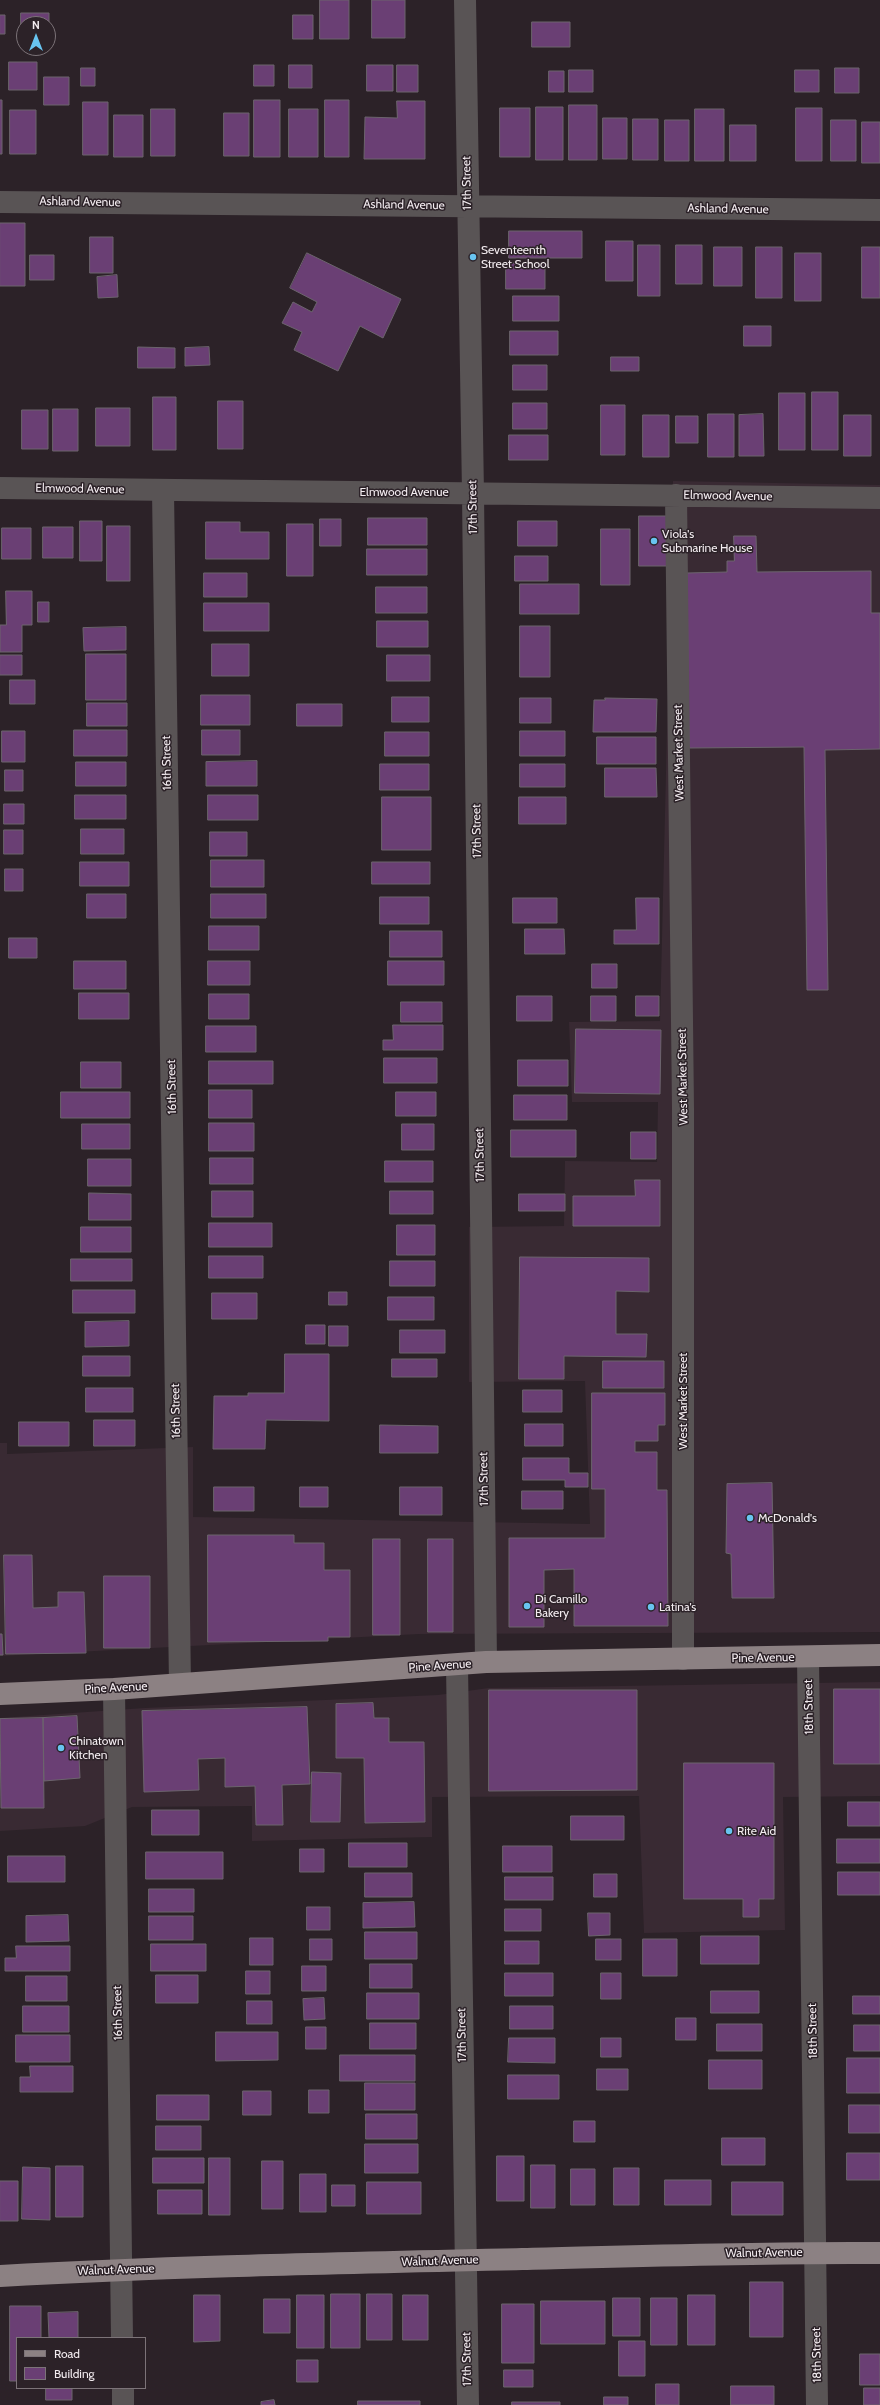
<!DOCTYPE html>
<style>
body{margin:0}
#map{position:relative;width:880px;height:2405px;overflow:hidden;background:#2c2228;font-family:Cabin,sans-serif}
canvas{display:block}
.legend{position:absolute;left:16px;top:2337px;width:130px;height:52px;box-sizing:border-box;background:#2c2228;border:1px solid #7c7378;margin:0;padding:5px 7px;list-style:none;font-size:12px;color:#f3ecf0}
.legend li{display:flex;align-items:center;gap:8px;height:20px}
.legend b{width:20px;border:1px solid #7c7378}
.north{position:absolute;left:16px;top:16px;width:40px;height:40px;box-sizing:border-box;background:#2c2228;border:1px solid #7c7378;border-radius:50%;rotate:0deg;font-size:11px;font-weight:700;line-height:16px;text-align:center;color:#f3ecf0}
.north::after{content:'';display:block;margin:auto;width:14px;height:18px;background:#68c4f0;clip-path:polygon(50% 0,100% 100%,50% 72%,0 100%)}
</style>
<div id="map">
<canvas width="880" height="2405"></canvas>
<ul class="legend">
<li><b style="height:5px;background:#8c8183"></b>Road</li>
<li><b style="height:11px;background:#6a3f74"></b>Building</li>
</ul>
<div class="north">N</div>
</div>
<script>
const c = document.querySelector('canvas').getContext('2d');
c.lineJoin = 'round';
function paint(path, color) { c.fillStyle = color; c.fill(path, 'evenodd'); }
function trace(path, color, width, dash) { c.strokeStyle = color; c.lineWidth = width; c.lineCap = dash ? 'butt' : 'round'; c.setLineDash(dash || []); c.stroke(path); }
function drawText(font, color, halo, rows, align = 'center') {
  c.font = font + ' Cabin,sans-serif'; c.lineWidth = 3; c.setLineDash([]); c.textBaseline = 'middle'; c.strokeStyle = halo; c.fillStyle = color; for (const [text, x, y, turn = 0] of rows) {
    c.save(); c.translate(x, y); c.rotate((+turn || 0) * Math.PI / 180); c.textAlign = isNaN(turn) ? turn : align; if (halo) c.strokeText(text, 0, 0); c.fillText(text, 0, 0); c.restore();
  }
}
const built = new Path2D(`
 M673,481L880,485V1632L419,1634L0,1656V1443H7V1454L193,1447V1517L590,1524L585,1381L469,1382V1227L564,1226L565,1161L657,1162L658,1102H572L569,1022L660,1021Z
 M880,1682V1796L783,1797L785,1930L644,1933L639,1796L432,1797V1837L252,1841V1806L132,1807L85,1826L0,1831V1718L145,1708L438,1695L489,1688Z`);
const building = new Path2D(`
 M320,0H349V39H320Z
 M372,0H405V38H372Z
 M21,13H49V34L48,24H24V34H21Z
 M0,15H5V34H0Z
 M293,15H313V39H293Z
 M532,22H570V47H532Z
 M9,62H37V90H9Z
 M254,65H274V86H254Z
 M289,65H312V88H289Z
 M367,65H393V91H367Z
 M397,65H418V92H397Z
 M81,68H95V86H81Z
 M835,68H859V93H835Z
 M569,70H593V92H569Z
 M795,70H819V92H795Z
 M549,71H564V92H549Z
 M44,77H69V105H44Z
 M0,100H2V154H0Z
 M254,100H280V157H254Z
 M325,100H349V157H325Z
 M397,101H425V159H364L365,117L397,118Z
 M83,102H108V155H83Z
 M569,105H597V160H569Z
 M536,107H563V160H536Z
 M500,108H530V157H500Z
 M796,108H822V161H796Z
 M151,109H175V156H151Z
 M289,109H318V157H289Z
 M695,109H724V161H695Z
 M10,110H36V154H10Z
 M224,113H249V156H224Z
 M114,115H143V157H114Z
 M603,118H627V159H603Z
 M633,119H658V160H633Z
 M665,120H689V161H665Z
 M831,120H856V161H831Z
 M862,122H880V163H862Z
 M730,125H756V161H730Z
 M0,223H25V286H0Z
 M509,231H582V258H509Z
 M90,237H113V273H90Z
 M606,241H633V281H606Z
 M638,245H660V296H638Z
 M676,245H702V284H676Z
 M714,247H742V286H714Z
 M756,247H782V298H756Z
 M862,247H880V298H862Z
 M307,253L401,299L383,338L360,326L338,371L294,350L302,332L282,323L293,302L312,312L317,302L290,288Z
 M795,253H821V301H795Z
 M30,255H54V280H30Z
 M506,263H545V289H506Z
 M117,275L118,297L98,298L97,277Z
 M513,296H559V321H513Z
 M744,326H771V346H744Z
 M510,331H558V355H510Z
 M138,347L175,348V368H138Z
 M209,347L210,365L185,366V348Z
 M611,357H639V371H611Z
 M513,365H547V390H513Z
 M812,392H838V450H812Z
 M779,393H805V450H779Z
 M153,397H176V450H153Z
 M218,401H243V449H218Z
 M513,403H547V429H513Z
 M601,405H625V455H601Z
 M96,408H130V446H96Z
 M53,409H78V451H53Z
 M22,410H48V449H22Z
 M708,414H734V457H708Z
 M763,414L764,456H739V415Z
 M643,415H669V457H643Z
 M844,415H871V456H844Z
 M676,416H698V443H676Z
 M509,435H548V460H509Z
 M639,516H669V566H639Z
 M368,518H427V545H368Z
 M320,519H341V546H320Z
 M80,521H102V561H80Z
 M518,521H557V546H518Z
 M206,522H240V532H269V559H206Z
 M287,524H313V576H287Z
 M107,526H130V581H107Z
 M43,527H73V558H43Z
 M2,528H31V559H2Z
 M601,529H630V585H601Z
 M734,536H756L757,572L871,571V613H880V749L825,750L828,990H807L804,747L689,748L687,573L727,572V561H734Z
 M367,549H427V575H367Z
 M515,556H548V581H515Z
 M204,573H247V597H204Z
 M520,584H579V614H520Z
 M376,587H427V613H376Z
 M6,591H32V625H22V652H0V625H6Z
 M38,602H49V622H38Z
 M204,603H269V631H204Z
 M377,621H428V647H377Z
 M520,626H550V677H520Z
 M126,627V650L84,651L83,628Z
 M212,644H249V676H212Z
 M86,654H126V700H86Z
 M0,655H22V675H0Z
 M387,655H430V681H387Z
 M10,680H35V704H10Z
 M201,695H250V725H201Z
 M392,697H429V722H392Z
 M520,698H551V723H520Z
 M605,698L657,699L656,732H593L594,700H605Z
 M87,703H127V726H87Z
 M297,704H342V726H297Z
 M74,730H127V756H74Z
 M202,730H240V755H202Z
 M2,731H25V762H2Z
 M520,731H565V756H520Z
 M385,732H429V756H385Z
 M597,737H656V764H597Z
 M257,761V786H206V762Z
 M76,762H126V786H76Z
 M380,764H429V790H380Z
 M520,764H565V787H520Z
 M605,768H656L657,797H605Z
 M5,770H23V791H5Z
 M75,795H126V819H75Z
 M208,795H258V820H208Z
 M382,797H431V850H382Z
 M519,797H566V824H519Z
 M4,804H24V824H4Z
 M81,829H124V854H81Z
 M4,830H23V854H4Z
 M210,832H247V856H210Z
 M211,860H264V887H211Z
 M80,862H129V886H80Z
 M372,862H430V884H372Z
 M5,869H23V891H5Z
 M87,894H126V918H87Z
 M211,894H266V918H211Z
 M380,897H429V924H380Z
 M513,898H557V923H513Z
 M636,898H659V944H614V930H636Z
 M209,926H259V950H209Z
 M525,929H564L565,954H525Z
 M390,931H442V957H390Z
 M9,938H37V958H9Z
 M74,961H126V989H74Z
 M208,961H250V985H208Z
 M388,961H444V985H388Z
 M592,964H617V988H592Z
 M79,993H129V1019H79Z
 M209,994H249V1019H209Z
 M517,996H552V1021H517Z
 M591,996H616V1021H591Z
 M636,996H659V1016H636Z
 M401,1002H442V1022H401Z
 M393,1025H443V1050H383V1040H393Z
 M206,1026H256V1052H206Z
 M576,1029L661,1030L660,1094L575,1093Z
 M384,1058H437V1083H384Z
 M518,1060H568V1086H518Z
 M209,1061H273V1084H209Z
 M81,1062H121V1088H81Z
 M209,1090H252V1118H209Z
 M61,1092H130V1118H61Z
 M396,1092H436V1116H396Z
 M514,1095H567V1120H514Z
 M209,1123H254V1151H209Z
 M82,1124H130V1149H82Z
 M402,1124H434V1150H402Z
 M511,1130H576V1157H511Z
 M631,1132H656V1159H631Z
 M210,1158H253V1184H210Z
 M88,1159H131V1186H88Z
 M385,1161H433V1182H385Z
 M635,1180H660V1226H573V1196H635Z
 M212,1191H253V1217H212Z
 M390,1191H433V1214H390Z
 M89,1193L131,1194V1220H89Z
 M519,1194H565V1211H519Z
 M209,1223H272V1247H209Z
 M397,1225H435V1255H397Z
 M81,1227H131V1252H81Z
 M209,1256H263V1278H209Z
 M520,1257L649,1258V1292L616,1291V1334H647L646,1357L564,1356V1379H519Z
 M71,1259H132V1281H71Z
 M390,1261H435V1286H390Z
 M73,1290H135V1313H73Z
 M329,1292H347V1305H329Z
 M212,1293H257V1319H212Z
 M388,1297H434V1320H388Z
 M129,1321V1346L85,1347V1322Z
 M306,1325H325V1344H306Z
 M329,1326H348V1346H329Z
 M400,1330H445V1353H400Z
 M285,1354H329V1421L266,1420L265,1449H213L214,1396H248V1393H284Z
 M83,1356H130V1376H83Z
 M392,1359H437V1377H392Z
 M603,1361H664V1388H603Z
 M86,1388H133V1412H86Z
 M523,1390H562V1412H523Z
 M592,1393H665V1425H658V1441H635V1452H657V1490H667L668,1626H574V1569L544,1570V1627H509V1538H605V1489H592Z
 M94,1420H135V1446H94Z
 M19,1422H69V1446H19Z
 M525,1424H563V1446H525Z
 M380,1425L438,1426V1453H380Z
 M523,1458H569V1473H588V1487H565V1480H523Z
 M772,1483L774,1598H732L731,1554L726,1553L727,1484Z
 M214,1487H254V1511H214Z
 M300,1487H328V1507H300Z
 M400,1487H442V1515H400Z
 M522,1491H563V1509H522Z
 M208,1535H294V1543H324V1570H350V1637H328V1641L208,1642Z
 M373,1539H400V1635H373Z
 M428,1539H453V1632H428Z
 M4,1555H32L33,1608L58,1607V1592H84L86,1653L6,1654Z
 M104,1576H150V1648H104Z
 M0,1634H2L3,1655H0Z
 M834,1689H880V1764H834Z
 M489,1690H637V1790L489,1791Z
 M373,1703L374,1718H389V1742H424L425,1822L365,1823L364,1758H336V1704Z
 M307,1707L310,1784L282,1785L283,1825H256L255,1786L225,1787V1758L198,1759L199,1790L144,1792L142,1711Z
 M77,1716L80,1778L44,1781L43,1718Z
 M43,1718L44,1808H1L0,1719Z
 M684,1763H774V1899H759V1917H743V1899H684Z
 M312,1772L341,1773L340,1822H311Z
 M848,1802H880V1826H848Z
 M152,1810H199V1835H152Z
 M571,1816H624V1840H571Z
 M837,1839H880V1863H837Z
 M349,1843H407V1867H349Z
 M503,1846H552V1872H503Z
 M300,1849H324V1872H300Z
 M146,1852H223V1879H146Z
 M8,1856H65V1882H8Z
 M838,1872H880V1895H838Z
 M365,1873H412V1897H365Z
 M594,1874H617V1897H594Z
 M505,1877H553V1900H505Z
 M149,1889H194V1912H149Z
 M414,1902L415,1927L363,1928V1903Z
 M307,1907H330V1930H307Z
 M505,1909H541V1931H505Z
 M588,1913H610V1935L589,1936Z
 M68,1915L69,1941L26,1942V1916Z
 M149,1916H193V1940H149Z
 M365,1932H417V1959H365Z
 M701,1936H759V1964H701Z
 M250,1938H273V1965H250Z
 M310,1939H332V1960H310Z
 M596,1939H621V1960H596Z
 M643,1939H677V1976H643Z
 M505,1941H539V1964H505Z
 M151,1944H206V1971H151Z
 M16,1946H70V1971H5V1958H16Z
 M370,1964H412V1988H370Z
 M302,1966H326V1991H302Z
 M246,1971H270V1994H246Z
 M505,1973H553V1996H505Z
 M601,1973H621V1999H601Z
 M156,1975H198V2003H156Z
 M26,1976H67V2001H26Z
 M711,1991H759V2013H711Z
 M367,1993H419V2019H367Z
 M853,1996H880V2014H853Z
 M324,1998L325,2019L304,2020L303,1999Z
 M247,2001H272V2024H247Z
 M23,2006H69V2032H23Z
 M510,2006H553V2029H510Z
 M676,2018H696V2040H676Z
 M370,2023H416V2049H370Z
 M717,2024H762V2051H717Z
 M854,2025H880V2051H854Z
 M306,2027H326V2049H306Z
 M216,2032H278V2060L216,2061Z
 M16,2035H70V2062H16Z
 M509,2038H555V2063L508,2062Z
 M601,2038H621V2057H601Z
 M340,2055H415V2081H340Z
 M847,2058H880V2093H847Z
 M709,2060H762V2089H709Z
 M30,2066H73V2092H20V2077H30Z
 M597,2069H628V2090H597Z
 M508,2075H559V2099H508Z
 M365,2083H415V2110H365Z
 M309,2090H329V2113H309Z
 M243,2091H271V2115H243Z
 M157,2095H209V2120H157Z
 M849,2105H880V2133H849Z
 M366,2114H417V2139H366Z
 M574,2121H595V2142H574Z
 M156,2126H201V2150H156Z
 M722,2138H765V2165H722Z
 M365,2144H418V2173H365Z
 M847,2153H880V2180H847Z
 M497,2156H524V2201H497Z
 M153,2158H204V2183H153Z
 M209,2158H230V2215H209Z
 M262,2161H283V2209H262Z
 M531,2165H555V2208H531Z
 M56,2166H83V2217H56Z
 M23,2167L50,2168V2220L22,2219Z
 M614,2168H639V2205H614Z
 M571,2169H595V2205H571Z
 M300,2174H326V2212H300Z
 M665,2180H711V2205H665Z
 M0,2181H18V2221H0Z
 M367,2182H421V2214H367Z
 M732,2182H783V2215H732Z
 M332,2185H355V2206H332Z
 M158,2190H202V2214H158Z
 M750,2282H783V2337H750Z
 M331,2294H360V2348H331Z
 M367,2294H392V2340H367Z
 M194,2295H220V2341L194,2342Z
 M297,2295H324V2348H297Z
 M403,2295H428V2340H403Z
 M688,2295H715V2345H688Z
 M613,2298H640V2336H613Z
 M651,2298H677V2345H651Z
 M264,2299H290V2333H264Z
 M541,2301H605V2344H541Z
 M502,2304H534V2363H502Z
 M10,2306H41V2338H17V2381H10Z
 M78,2312V2338H49L48,2313Z
 M619,2341H645V2376H619Z
 M860,2354H880V2385H860Z
 M297,2360H318V2382H297Z
 M504,2370H533V2387H504Z
 M656,2384H679V2405H656Z
 M731,2386H774V2405H731Z
 M46,2388H72V2400H46Z
 M864,2388H880V2405H864Z
 M604,2397H628V2405H604Z
 M274,2400L275,2405H261V2402Z
 M358,2401H420V2405H358Z
 M512,2402H560V2405H512Z`);
const minor = new Path2D(`
 M465,0L473,493L486,1662
 M0,202L880,210
 M0,488L880,498
 M163,491L180,1684
 M676,495L683,1109V1659
 M808,1657L817,2405
 M457,1665L468,2405
 M114,1689L122,2338
 M123,2388V2405`);
const major = new Path2D(`
 M0,1694L114,1689L486,1662L880,1655
 M0,2276C174,2266 348,2263 522,2259C641,2256 761,2252 880,2253`);
const markers = [
 [473,257,4,"#68c4f0"],
 [654,541,4,"#68c4f0"],
 [750,1518,4,"#68c4f0"],
 [527,1606,4,"#68c4f0"],
 [651,1607,4,"#68c4f0"],
 [61,1748,4,"#68c4f0"],
 [729,1831,4,"#68c4f0"]
];
const streetNames = [
 ["17th Street",467,183,-91],
 ["Ashland Avenue",80,202,1],
 ["Ashland Avenue",404,205,1],
 ["Ashland Avenue",728,209,1],
 ["Elmwood Avenue",80,489,1],
 ["Elmwood Avenue",404,492],
 ["Elmwood Avenue",728,496,1],
 ["17th Street",473,507,-91],
 ["West Market Street",679,753,-91],
 ["16th Street",167,763,-91],
 ["17th Street",477,831,-91],
 ["West Market Street",683,1077,-91],
 ["16th Street",172,1087,-91],
 ["17th Street",480,1155,-91],
 ["West Market Street",683,1401,-90],
 ["16th Street",176,1411,-91],
 ["17th Street",484,1479,-91],
 ["Pine Avenue",763,1658,-1],
 ["Pine Avenue",440,1666,-4],
 ["Pine Avenue",116,1688,-3],
 ["18th Street",809,1707,-91],
 ["16th Street",118,2013,-91],
 ["18th Street",813,2031,-91],
 ["17th Street",462,2035,-91],
 ["Walnut Avenue",764,2253,-1],
 ["Walnut Avenue",440,2261,-2],
 ["Walnut Avenue",116,2270,-2],
 ["18th Street",817,2355,-91],
 ["17th Street",467,2359,-91]
];
const poiNames = [
 ["Seventeenth",481,250],
 ["Street School",481,264],
 ["Viola's",662,534],
 ["Submarine House",662,548],
 ["McDonald's",758,1518],
 ["Di Camillo",535,1599],
 ["Bakery",535,1613],
 ["Latina's",659,1607],
 ["Chinatown",69,1741],
 ["Kitchen",69,1755],
 ["Rite Aid",737,1831]
];
paint(built, '#392a33');
paint(building, '#6a3f74');
trace(building, '#6c646d', 1);
trace(minor, '#595455', 22);
trace(major, '#8c8183', 22);
for (const [x, y, r, color] of markers) { const dot = new Path2D(); dot.arc(x, y, r, 0, 2 * Math.PI); c.fillStyle = color; c.fill(dot); trace(dot, '#2c2228', 1.5); }
drawText('12px', '#f3ecf0', '#2c2228', streetNames);
drawText('12px', '#f3ecf0', '#2c2228', poiNames, 'left');
</script>
